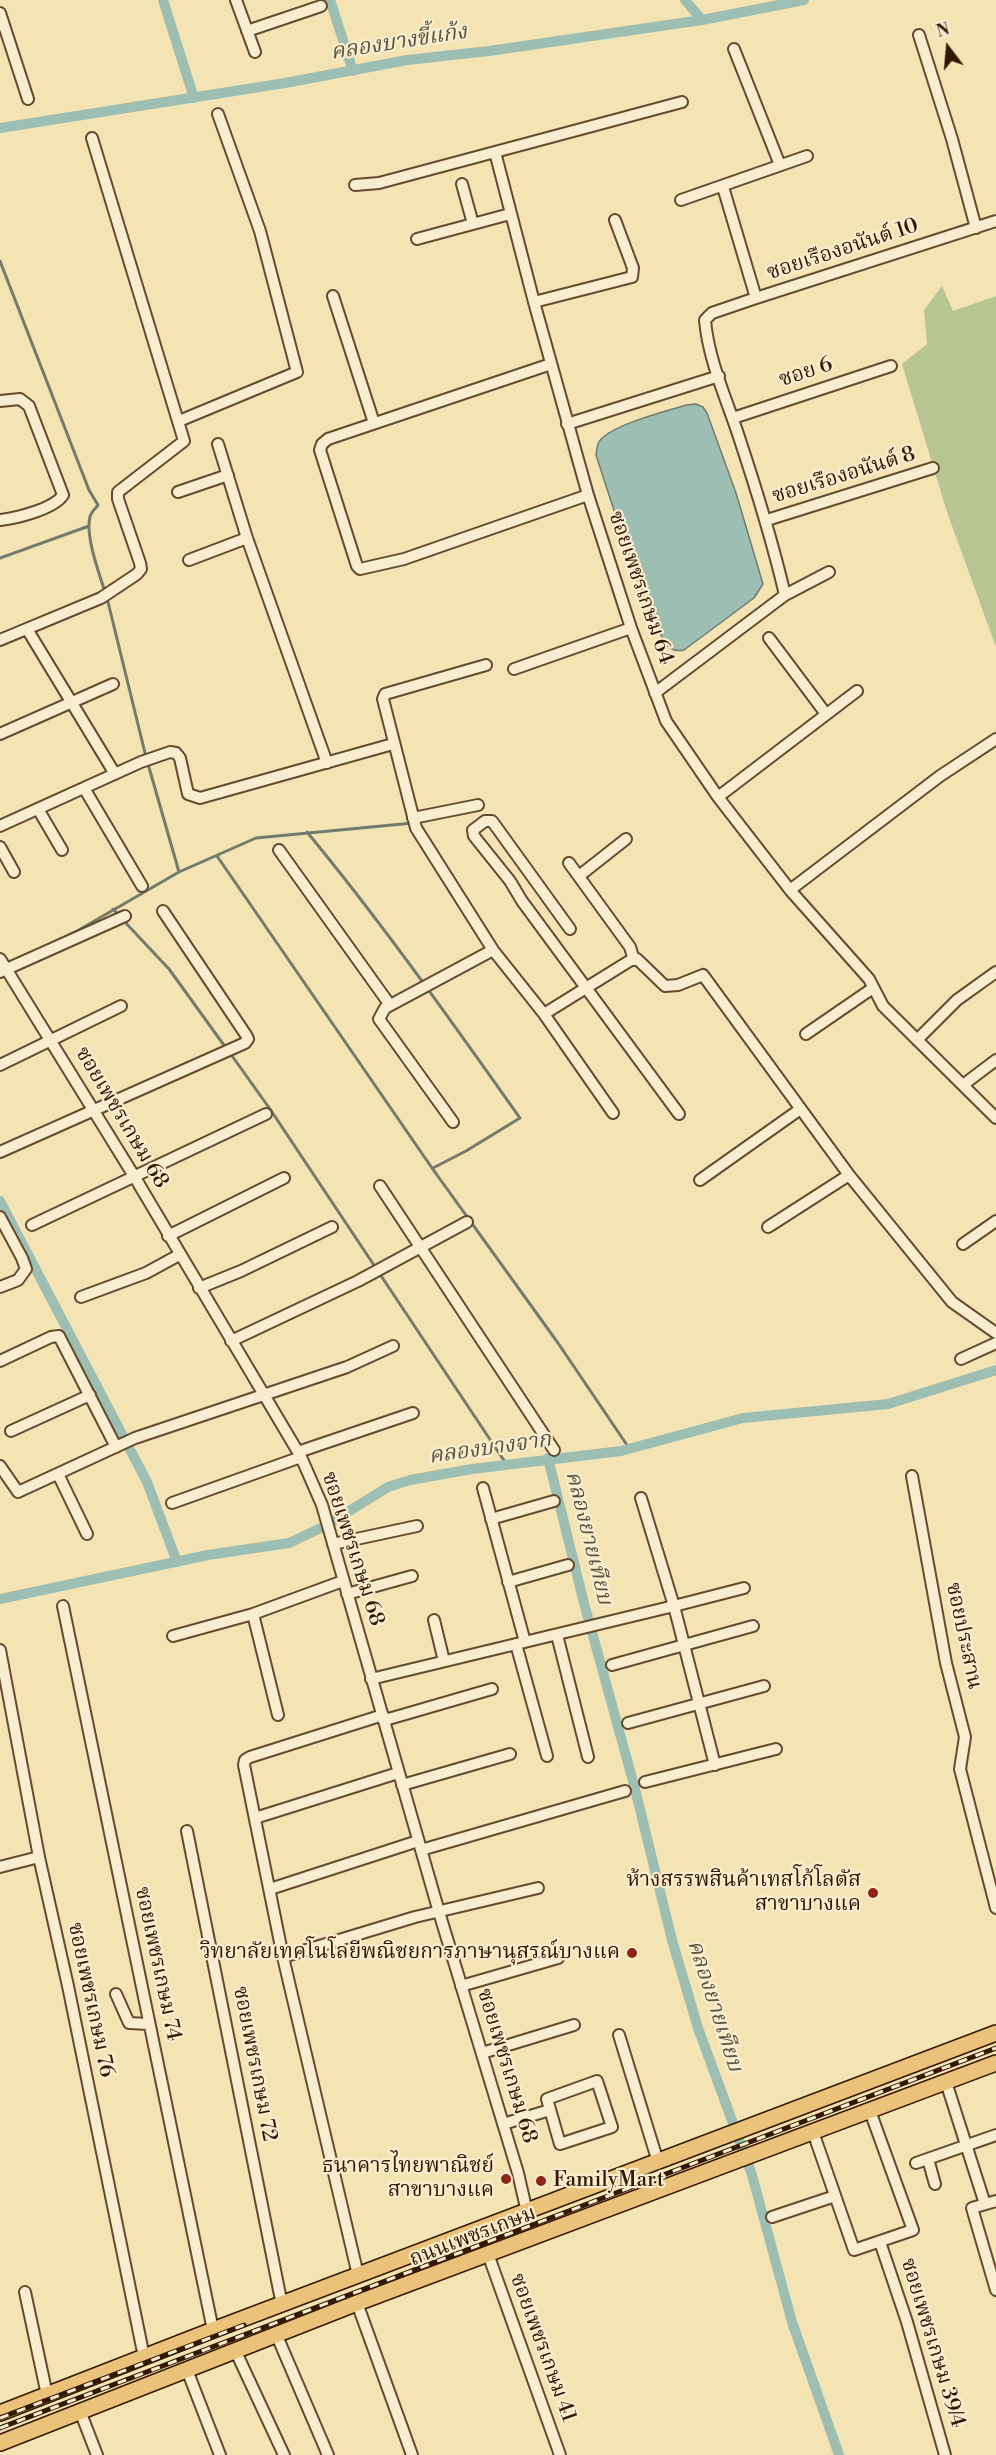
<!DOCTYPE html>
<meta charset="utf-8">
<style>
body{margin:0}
#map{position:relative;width:996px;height:2455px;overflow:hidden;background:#f5e4b3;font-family:"Libre Bodoni",serif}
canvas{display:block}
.north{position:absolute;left:918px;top:18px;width:60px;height:60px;-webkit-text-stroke:4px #f8edce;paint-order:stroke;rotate:344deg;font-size:16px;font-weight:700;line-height:24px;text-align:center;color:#341803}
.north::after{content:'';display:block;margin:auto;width:21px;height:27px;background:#341803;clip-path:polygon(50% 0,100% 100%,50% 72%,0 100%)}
</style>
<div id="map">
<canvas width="996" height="2455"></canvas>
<div class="north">N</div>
</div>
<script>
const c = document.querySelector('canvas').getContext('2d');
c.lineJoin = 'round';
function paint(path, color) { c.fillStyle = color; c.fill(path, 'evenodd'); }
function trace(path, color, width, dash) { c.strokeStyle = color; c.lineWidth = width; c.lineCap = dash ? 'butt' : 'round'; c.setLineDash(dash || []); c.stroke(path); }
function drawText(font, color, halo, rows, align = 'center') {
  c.font = font + ' "Libre Bodoni","Noto Serif Thai",serif'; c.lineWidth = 4.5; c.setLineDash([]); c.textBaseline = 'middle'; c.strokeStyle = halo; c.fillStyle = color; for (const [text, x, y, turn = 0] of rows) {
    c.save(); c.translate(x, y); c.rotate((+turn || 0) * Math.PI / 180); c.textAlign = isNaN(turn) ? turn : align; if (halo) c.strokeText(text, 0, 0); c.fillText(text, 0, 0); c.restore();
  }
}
const green = new Path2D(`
 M942,286L953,311L996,296V647L947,512L902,364L927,344L924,310Z`);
const water = new Path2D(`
 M696,404L703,407L707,413L736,493L763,584L754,598L684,650C674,652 669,649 663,640L634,572L596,455C597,448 597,443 602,438C619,423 664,412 686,405Z`);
const stream = new Path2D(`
 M0,261L89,490L98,505C95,509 91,512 90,517C85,535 99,573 105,592
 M0,558L89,526
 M107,598L146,757L179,872
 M307,832C383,924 451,1021 520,1118L466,1151L433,1168
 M217,856L432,1168L558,1343L629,1448
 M113,909L119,915
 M123,920L169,969L226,1048
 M48,945L77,931L179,872L256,838L413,823
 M230,1053L270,1109L507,1465`);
const canal = new Path2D(`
 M163,0L194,98
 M330,0L353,71
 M685,0L702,20
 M0,128L285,83L407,60L489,51L702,20L804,0
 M0,1201L147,1482L177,1562
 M548,1458L584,1603L634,1785L672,1940L698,2028L752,2175L792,2322L839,2455
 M0,1599L208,1555L289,1543L325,1526L388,1487L410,1480L472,1469L621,1451L743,1418L888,1404L996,1370`);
const minor = new Path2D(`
 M236,0L255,52
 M0,13L28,99
 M247,31L321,6
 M919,35L952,139L976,228
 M734,49L780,165
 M682,102L495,152L534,302L588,495L631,628L666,721L718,797L790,890L869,979L883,1006L996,1118
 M462,184L473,224
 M355,185L379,183L495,152
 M723,187L756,298
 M681,200L807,156
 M417,239L510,214
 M333,296L374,423
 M534,302L632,277L633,268L615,220
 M551,364L328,439L322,444L320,450L357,566L360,569L404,559L588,495
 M0,401L20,399L29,406L63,495C54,509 17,518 0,520
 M733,418L891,366
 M179,421L297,372L260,231L218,114
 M567,424L719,376
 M218,444L247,538L327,763
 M178,492L228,475
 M767,520L933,468
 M189,560L247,538
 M785,595C772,539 755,485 737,431C725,396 708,357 705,320L712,313L756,298L996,221
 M27,629L115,774
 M769,638L826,714
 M0,640L101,598L137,574L141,569L140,563L118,499V492L184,441L92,138
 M486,665L385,694L383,699L416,828L493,950L544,1014L613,1113
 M514,669L631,628
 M655,693L785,595L829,572
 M0,734L113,684
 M84,788L142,886
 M718,797L857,691
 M38,809L62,850
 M413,818L478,805
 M0,826L141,762L170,752L176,753L180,758L188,794L200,798L393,744
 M0,847L14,872
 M279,850L390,1005
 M569,863L630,947L634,960
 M579,876L626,839
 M790,890L940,776L996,739
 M570,929L492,821H485L473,830L474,836L510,881L522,901L679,1114
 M0,959L134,1176L301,1457L322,1505L439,1912L518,2173L527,2212
 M0,972L125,916
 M544,1014L631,960L637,959L665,986L678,985L703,975L849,1175L952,1302L996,1333
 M806,1034L873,988
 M917,1040L957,1000L996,972
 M0,1065L121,1006
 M963,1085L996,1060
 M453,1122L379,1019L385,1008L493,950
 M0,1152L245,1043L248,1039L246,1035L163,911
 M700,1180L799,1110
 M380,1186L554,1450
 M0,1217L22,1258L26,1269L18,1280L0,1287
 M32,1225L266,1114
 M768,1227L849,1175
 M168,1236L284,1178
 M963,1244L996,1221
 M199,1288L241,1271L332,1227
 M81,1297L146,1273L179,1255
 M231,1341L358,1281L467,1222
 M961,1359L996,1343
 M0,1361L51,1337L59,1336L116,1447
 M11,1431L90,1395
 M298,1452L413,1413
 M0,1466L18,1492L135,1438L347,1367L393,1346
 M58,1474L87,1534
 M912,1476L946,1663L965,1737L960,1769L996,1908
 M483,1488L525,1642
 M172,1503L301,1457
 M491,1519L554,1501
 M333,1544L417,1526
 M508,1582L568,1565
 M347,1594L412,1576
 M63,1606L213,2330
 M434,1620L444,1661
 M557,1635L588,1757
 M173,1636L253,1614
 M516,1644L547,1756
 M0,1650L39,1857L68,1986L144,2357
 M612,1665L753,1626
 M371,1679L674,1606L641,1498
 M278,1715L253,1614L343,1581
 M385,1720L492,1689
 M628,1723L764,1686
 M715,1765L674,1606L744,1588
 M645,1782L776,1749
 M402,1785L510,1754
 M255,1818L398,1773
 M187,1831L282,2305
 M421,1850L625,1791
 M0,1867L39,1857
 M270,1889L418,1841
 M283,1957L415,1917L538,1888
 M461,1986L558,1958
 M116,1994L129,2023L149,2024
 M619,2035L658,2162
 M482,2053L574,2025
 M597,2081L612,2127L560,2144L547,2099Z
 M946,2082L985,2204
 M503,2124L550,2110
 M813,2132L854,2250L913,2230L870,2111
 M928,2159L935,2184
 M916,2163L996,2135
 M996,2201L972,2208L996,2290
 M772,2217L835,2196
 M880,2242L907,2322L945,2455
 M488,2254L560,2455
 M358,2275L283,1957L244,1765L245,1760L250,1757L383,1715
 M25,2292L47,2395
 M357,2303L412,2455
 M277,2336L328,2455
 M236,2352L284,2455
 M187,2370L220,2455
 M80,2411L97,2455`);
const primary = new Path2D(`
 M0,2413L213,2330L996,2033
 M0,2443L357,2303L996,2063`);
const rail = new Path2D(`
 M0,2418L244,2325
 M0,2428L996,2048`);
const markers = [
 [873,1893,6,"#8f2418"],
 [632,1953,6,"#8f2418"],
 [506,2179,6,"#8f2418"],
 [541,2181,6,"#8f2418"]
];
const streetNames = [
 ["ซอยเรืองอนันต์ 10",843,250,-18],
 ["ซอย 6",806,373,-18],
 ["ซอยเรืองอนันต์ 8",844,476,-17],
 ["ซอยเพชรเกษม 64",640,588,71],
 ["ซอยเพชรเกษม 68",121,1118,59],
 ["ซอยเพชรเกษม 68",352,1549,72],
 ["ซอยประสาน",963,1636,78],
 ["ซอยเพชรเกษม 74",157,1964,78],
 ["ซอยเพชรเกษม 76",90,2000,78],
 ["ซอยเพชรเกษม 72",254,2064,79],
 ["ซอยเพชรเกษม 68",506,2066,73],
 ["ถนนเพชรเกษม",473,2237,-21],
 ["ซอยเพชรเกษม 39/4",932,2343,73],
 ["ซอยเพชรเกษม 41",542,2348,70]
];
const poiNames = [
 ["ห้างสรรพสินค้าเทสโก้โลตัส",861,1881],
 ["สาขาบางแค",861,1905],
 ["วิทยาลัยเทคโนโลยีพณิชยการภาษานุสรณ์บางแค",620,1953],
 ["ธนาคารไทยพาณิชย์",494,2167],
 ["สาขาบางแค",494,2191],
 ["FamilyMart",553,2181,"left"]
];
const waterNames = [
 ["คลองบางขี้แก้ง",399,43,-9],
 ["คลองบางจาก",490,1449,-8],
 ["คลองยายเทียบ",588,1538,76],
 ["คลองยายเทียบ",714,2006,72]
];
paint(green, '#b6c591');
paint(water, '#9dbeb2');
trace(water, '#737c6c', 1.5);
trace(stream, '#737c6c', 3);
trace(canal, '#9dbeb2', 10);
trace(minor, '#644b2f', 14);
trace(primary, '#341803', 18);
trace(minor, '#f8edce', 10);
trace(primary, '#eac27a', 15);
trace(rail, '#341803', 5);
trace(rail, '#f8edce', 3, [9]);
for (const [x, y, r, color] of markers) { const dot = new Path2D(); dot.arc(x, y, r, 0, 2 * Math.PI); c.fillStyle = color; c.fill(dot); trace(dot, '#f8edce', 2); }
drawText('21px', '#341803', '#f8edce', streetNames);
drawText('21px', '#341803', '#f8edce', poiNames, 'right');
drawText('italic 22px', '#595240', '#f8edce', waterNames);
</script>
